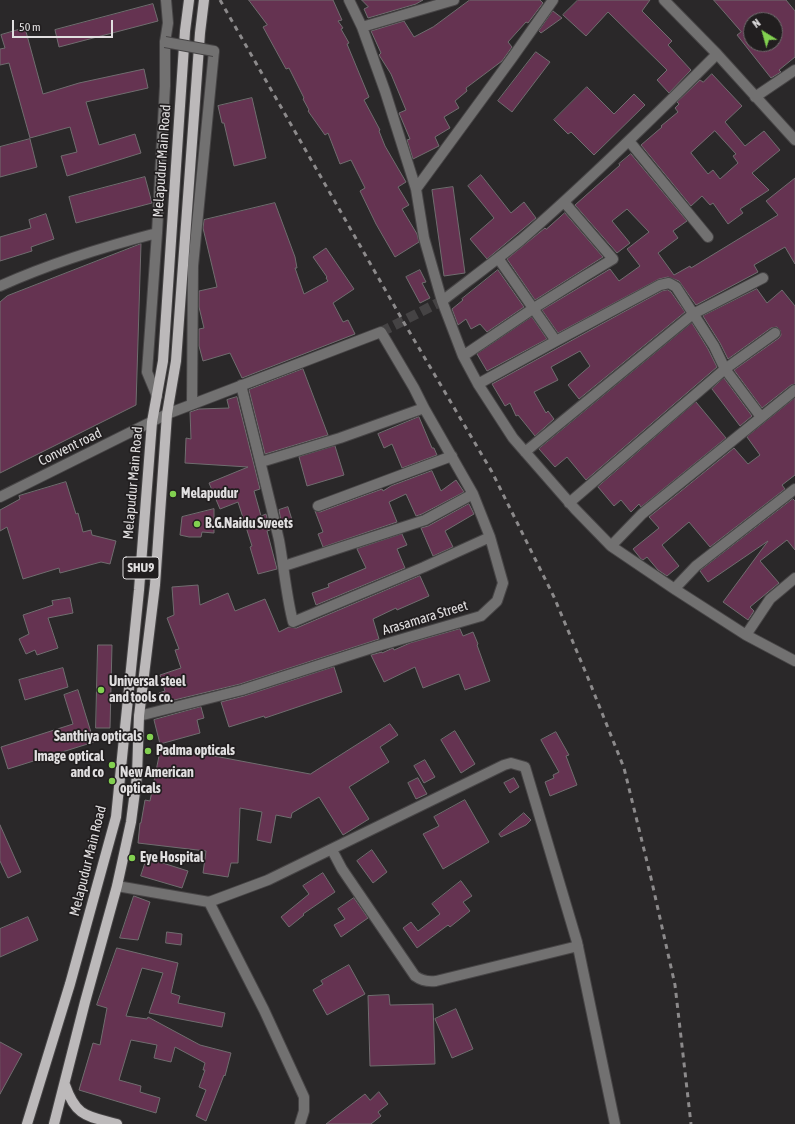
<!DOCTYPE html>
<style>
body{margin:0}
#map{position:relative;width:795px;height:1124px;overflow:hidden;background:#2a2829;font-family:"Asap Condensed",sans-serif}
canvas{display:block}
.north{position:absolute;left:743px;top:12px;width:40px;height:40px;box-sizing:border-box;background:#211e1f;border:1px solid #6e6b6c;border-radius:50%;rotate:323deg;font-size:11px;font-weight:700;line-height:16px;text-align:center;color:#e1dfe0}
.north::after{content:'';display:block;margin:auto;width:14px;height:18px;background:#82d050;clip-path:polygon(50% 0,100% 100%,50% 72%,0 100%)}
.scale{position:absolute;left:12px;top:20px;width:101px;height:18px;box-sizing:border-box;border:2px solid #e1dfe0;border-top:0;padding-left:5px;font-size:12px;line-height:14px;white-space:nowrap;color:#e1dfe0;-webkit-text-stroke:3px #211e1f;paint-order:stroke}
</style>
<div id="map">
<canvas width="795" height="1124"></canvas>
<div class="north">N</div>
<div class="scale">50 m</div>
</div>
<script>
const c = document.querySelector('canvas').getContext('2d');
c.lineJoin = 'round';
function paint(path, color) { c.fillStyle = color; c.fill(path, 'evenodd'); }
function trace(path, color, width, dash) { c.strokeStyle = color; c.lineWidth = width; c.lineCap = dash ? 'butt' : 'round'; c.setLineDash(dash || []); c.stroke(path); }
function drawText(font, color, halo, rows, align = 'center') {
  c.font = font + ' "Asap Condensed",sans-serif'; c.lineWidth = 3.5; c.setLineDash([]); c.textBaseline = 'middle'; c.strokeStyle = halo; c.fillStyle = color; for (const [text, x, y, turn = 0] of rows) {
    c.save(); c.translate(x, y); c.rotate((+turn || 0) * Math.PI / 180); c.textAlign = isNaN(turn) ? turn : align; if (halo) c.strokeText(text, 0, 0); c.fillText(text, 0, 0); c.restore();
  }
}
const building = new Path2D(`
 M249,0H333L342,20L338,21L343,28L341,29L349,43L347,44L369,97L364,100L380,130L379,131L385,146L406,182L398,187L409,205L402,209L417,234L419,242L395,257L376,224L360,191L365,188L351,160L340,164L328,133L325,135L308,111L309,110L303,99L304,98L289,68L286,69L263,27L267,25Z
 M362,0H423L416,4L368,18L364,9L368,7Z
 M470,0H540L543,3L528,23L526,22L508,42L512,47L502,61L466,88L467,91L455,101L459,108L444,117L450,128L435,137L439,146L413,159L407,140L410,139L399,113L406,110L391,74L379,55L381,53L371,31L404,21L414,37L433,27Z
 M578,0H650L642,11L672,41L668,45L691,70L669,93L657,80L667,70L608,12L586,36L563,15Z
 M714,0H786L795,11V57L779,70L781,72L771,78L737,35L741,32ZM751,20H775V44H751Z
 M153,4L158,21L59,47L55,30Z
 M553,11L562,18L541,33L539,31Z
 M25,28L43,94L79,83L144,69L148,88L86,102L99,145L135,134L141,153L67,176L61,156L77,152L70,127L30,138L9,63L0,65V49L5,48L1,35Z
 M536,52L550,62L512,112L498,101Z
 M712,74L742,106L725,122L745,146L764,131L780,150L752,173L769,190L740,209L743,213L728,224L713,203L710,205L702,196L691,206L641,145L662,127L661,126L678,112L675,108L679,104L677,102L700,80L703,82ZM715,131L736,154L733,156L738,163L720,179L713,170L708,174L691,153Z
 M587,87L614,114L634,94L645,105L594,155L571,132L568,134L554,120Z
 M252,98L266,158L234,166L224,123H222L218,106Z
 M30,139L37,167L0,177V147Z
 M631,154L687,221L673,231L678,238L658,253L674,275L690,266L691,268L778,215L766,201L795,178V264L785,247L754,265L758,272L696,305L679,281L668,277L659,279L558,333L542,310L610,269L619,281L640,266L627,249L649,232L627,209L612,221L630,243L617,253L575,205L620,165L619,164Z
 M481,175L511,213L524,202L536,218L487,259L470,239L494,218L468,186Z
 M145,177L152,203L76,223L69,197Z
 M453,187L465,273L444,276L432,190Z
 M275,203L295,257L297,268H295L304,294L328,281L326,278L327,277L313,257L326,248L354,289L333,303L343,322L348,320L355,334L242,378L230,353L203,361L199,346V329L204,328L199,307V291L217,287L203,228L204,220Z
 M565,213L603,257L535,300L507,259L545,228L546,229Z
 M46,214L54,239L31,247L32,251L0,261V237L31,228L29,220Z
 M141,244L136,405L0,473V302L7,296Z
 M420,270L426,282L422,283L430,298L420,303L406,277Z
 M498,270L524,307L487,332L480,324L471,329L466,319L458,325L452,309L463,300L462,299Z
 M757,289L767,303L782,290L795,306V384L791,385L762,408L734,370L779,338L781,335L780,330L777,327L771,328L728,359L720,343L703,316Z
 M668,290L671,292L685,312L579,399L568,385L590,366L580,351L551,367L558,380L534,392L546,413L548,411L554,419L535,436L518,415L516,416L510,403L505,406L492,384L662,291Z
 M532,317L547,339L487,371L477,354Z
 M692,323L708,349L717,367L586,480L567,457L555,467L539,449Z
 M303,369L328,435L265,454L249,390Z
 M724,378L752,416L740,426L712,389Z
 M237,397L260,489L254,491L261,516L266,514L270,530L267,531L277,569L258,574L250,547L252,546L238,502L220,509L209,483L248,467L185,463L186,438L191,439L190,412L199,409L229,408L227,400Z
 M795,398V475L782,485L785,489L710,547L689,522L662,545L679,566L667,576L658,570L647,557L643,560L641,559L633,549L659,528L649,517L734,448L748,464L760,455L747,437Z
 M696,402L726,438L641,507L639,504L631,512L621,500L614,506L598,487Z
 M419,417L432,448H434L437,455L402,468L392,444L384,448L378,434Z
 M335,446L344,475L307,486L299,457Z
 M432,471L441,491L456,480L464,492L422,514L416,516L406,494L389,502L397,522L323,547L318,534L323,532L315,511L320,512L382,489L383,491L391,486Z
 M66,482L76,514L78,513L83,532L91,530L92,535L116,541L110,564L101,562L60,573L59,568L23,579L7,527L0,531V510L20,499L19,496Z
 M793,499L795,501V550L787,540L760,561L779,583L750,607L754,611L748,620L723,602L768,541L708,582L700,571Z
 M469,504L474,514L445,531L453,547L433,556L421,528L428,526Z
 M288,507L293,523L282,526L279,510Z
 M214,509V533L202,532L201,537H189L180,535L182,517Z
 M402,534L407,545L397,549L405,568L316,605L312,593L329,587L328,584L366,568L357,549Z
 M420,576L429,596L397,610L396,608L373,619L379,639L240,684L162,703L159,693L165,691L160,675L181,668L175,650L179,649L167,618L174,615L172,587L198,585L200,605L228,593L235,611L265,599L279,632L289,627L296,628Z
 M70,598L73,613L48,618L58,648L37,655L35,650L26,654L19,639L29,634L23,615L53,605L52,601Z
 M460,629L463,636L473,632L478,644L477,645L490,681L465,690L459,674L423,688L415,667L384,682L371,655L382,652V653L393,648L394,650L410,643Z
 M98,645H112L110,728H96Z
 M334,667L342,692L265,718L264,716L229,727L221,702L244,696Z
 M63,668L68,687L25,700L19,680Z
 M78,690L94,742L8,769L1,747L73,724L64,695Z
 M201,707L204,718L197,720L200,733L160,744L154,720Z
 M390,724L398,735L380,747L389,762L349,787L369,819L343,835L319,797L292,813L291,818L276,815L271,843L257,840L262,812L240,808L238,863H231L228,877L203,873L206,851L138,843L140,823H141L145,800L150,801L161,746L310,774Z
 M455,731L475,764L461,773L441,740Z
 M556,732L569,755L566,756L577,785L550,796L545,782L554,778L553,775L559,772L541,740Z
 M425,760L435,777L424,783L414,766Z
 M418,778L427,794L416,799L408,783Z
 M514,778L519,787L510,793L504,783Z
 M465,800L489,842L443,869L423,834L439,826L434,817Z
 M524,813L531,820L526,825L501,837L499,834Z
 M0,825L21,872L8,878L0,861Z
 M372,850L387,872L373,883L357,861Z
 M147,858L188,871L182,888L141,876Z
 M323,873L335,892L303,914L304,915L289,927L281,917L309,894L303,886Z
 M461,881L472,896L463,902L470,911L450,927L448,925L417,948L403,928L411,922L418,931L440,914L432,904Z
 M134,896L150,902L138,940L120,938Z
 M354,898L368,918L341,937L334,925L345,919L338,909Z
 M28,917L38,940L0,957V929Z
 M167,932L182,934L181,945L166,943Z
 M117,948L178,963L171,993L180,996L178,1003L225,1013L222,1027L149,1013L163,973L142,968L126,1016L147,1019L148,1017L200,1045L231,1053L225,1076L224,1075L206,1121L196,1116L206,1090L199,1087L205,1070H203L205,1063L175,1047L171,1062L154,1058L157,1045L131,1040L119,1080L141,1086L140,1092L160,1098L156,1113L79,1090L93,1043L100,1045L107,1008L97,1005Z
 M349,965L365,994L327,1015L313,990L323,984L321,981Z
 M389,995L390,1005L433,1004L435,1064L370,1066L368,996Z
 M456,1009L473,1049L452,1058L435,1019Z
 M0,1042L22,1054L0,1094Z
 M379,1092L388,1104L378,1112L381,1116L371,1124H326L365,1094L370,1100Z`);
const minorTunnel = new Path2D(`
 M381,332L442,301`);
const minor = new Path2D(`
 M349,0L362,27L385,91L416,189L424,238L442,301C468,281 495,261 521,240C589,181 653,118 717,54
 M664,0L717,54L795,140
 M362,27L454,0
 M755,97L795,70
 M629,141L708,237
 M416,189L512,58L553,0
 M157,233L165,86V42L168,23L166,0
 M498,258L556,341
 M0,286C51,263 103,247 157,233L147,372L157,396
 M442,301L463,356L478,384L513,438L575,509L611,546L642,514L795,390
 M463,356L534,308L585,276L613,259L564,202
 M478,384L556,341L660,285L669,283L676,287L714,346L725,369L761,417
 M241,385C254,437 267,488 279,540C284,567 286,595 293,622L424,567L490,537
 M192,404L193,266L214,51
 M525,452L693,314L763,278
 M261,462L340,438L424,408
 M0,497L167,414L381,332L414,388L424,408L473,494L490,537L503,583L497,601L481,616L378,646L242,690L139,716
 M569,503L725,369L775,333
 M318,506L452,456
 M611,546L676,590L746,635L795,661
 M284,566L425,520L473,494
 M676,590L677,586L696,566L795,489
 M746,635L770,599L795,578
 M332,850L342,869L415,976C422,981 428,982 436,981L578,946
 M117,886L209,902L268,880L504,765L511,763L525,767L577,942L615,1124
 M209,902L264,1010L304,1097V1111L300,1124`);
const major = new Path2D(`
 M65,1085C76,1117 87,1116 117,1124
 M27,1124L70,984L116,817L139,590L152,422L163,361L185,31L189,0
 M54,1124L85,1002L117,886L131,822L137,776L139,716L155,585L167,414L176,361L200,33L204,0`);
const rail = new Path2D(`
 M220,0L403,321L492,472L554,597L588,678L624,768L651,878L675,985L691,1124`);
const minorBridge = new Path2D(`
 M165,42L214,51`);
const markers = [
 [173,494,4,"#82d050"],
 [197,524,4,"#82d050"],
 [101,690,4,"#82d050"],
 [150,737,4,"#82d050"],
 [148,751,4,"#82d050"],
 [112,765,4,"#82d050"],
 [112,781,4,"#82d050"],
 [132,858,4,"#82d050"]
];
const shields = [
 [141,568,36]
];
const shieldNames = [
 ["SHU9",141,568]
];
const streetNames = [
 ["Melapudur Main Road",162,161,-86],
 ["Convent road",70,447,-26],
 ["Melapudur Main Road",133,483,-85],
 ["Arasamara Street",425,618,-17],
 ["Melapudur Main Road",88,861,-76]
];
const poiNames = [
 ["Melapudur",181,494],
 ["B.G.Naidu Sweets",205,524],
 ["Universal steel",109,682],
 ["and tools co.",109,698],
 ["Santhiya opticals",142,737,"right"],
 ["Padma opticals",156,751],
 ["Image optical",104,757,"right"],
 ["and co",104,773,"right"],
 ["New American",120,773],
 ["opticals",120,789],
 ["Eye Hospital",140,858]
];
paint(building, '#653351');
trace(building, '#706d6f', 1);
trace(minorTunnel, '#454344', 10, [10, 5]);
trace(minor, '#474546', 12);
trace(major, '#474546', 12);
trace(minor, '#727171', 10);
trace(major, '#bcb9ba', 10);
trace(rail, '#8c8a8b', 3, [5, 5]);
trace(minorBridge, '#474546', 12, []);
trace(minorBridge, '#727171', 10);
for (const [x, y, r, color] of markers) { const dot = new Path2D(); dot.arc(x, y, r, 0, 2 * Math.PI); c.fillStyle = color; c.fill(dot); trace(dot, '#211e1f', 1.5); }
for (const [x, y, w] of shields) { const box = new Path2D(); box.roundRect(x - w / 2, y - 11, w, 22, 3); c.fillStyle = '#211e1f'; c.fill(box); trace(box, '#e1dfe0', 1); }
drawText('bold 13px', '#e1dfe0', null, shieldNames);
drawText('14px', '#e1dfe0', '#211e1f', streetNames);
drawText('bold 14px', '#e1dfe0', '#211e1f', poiNames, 'left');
</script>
